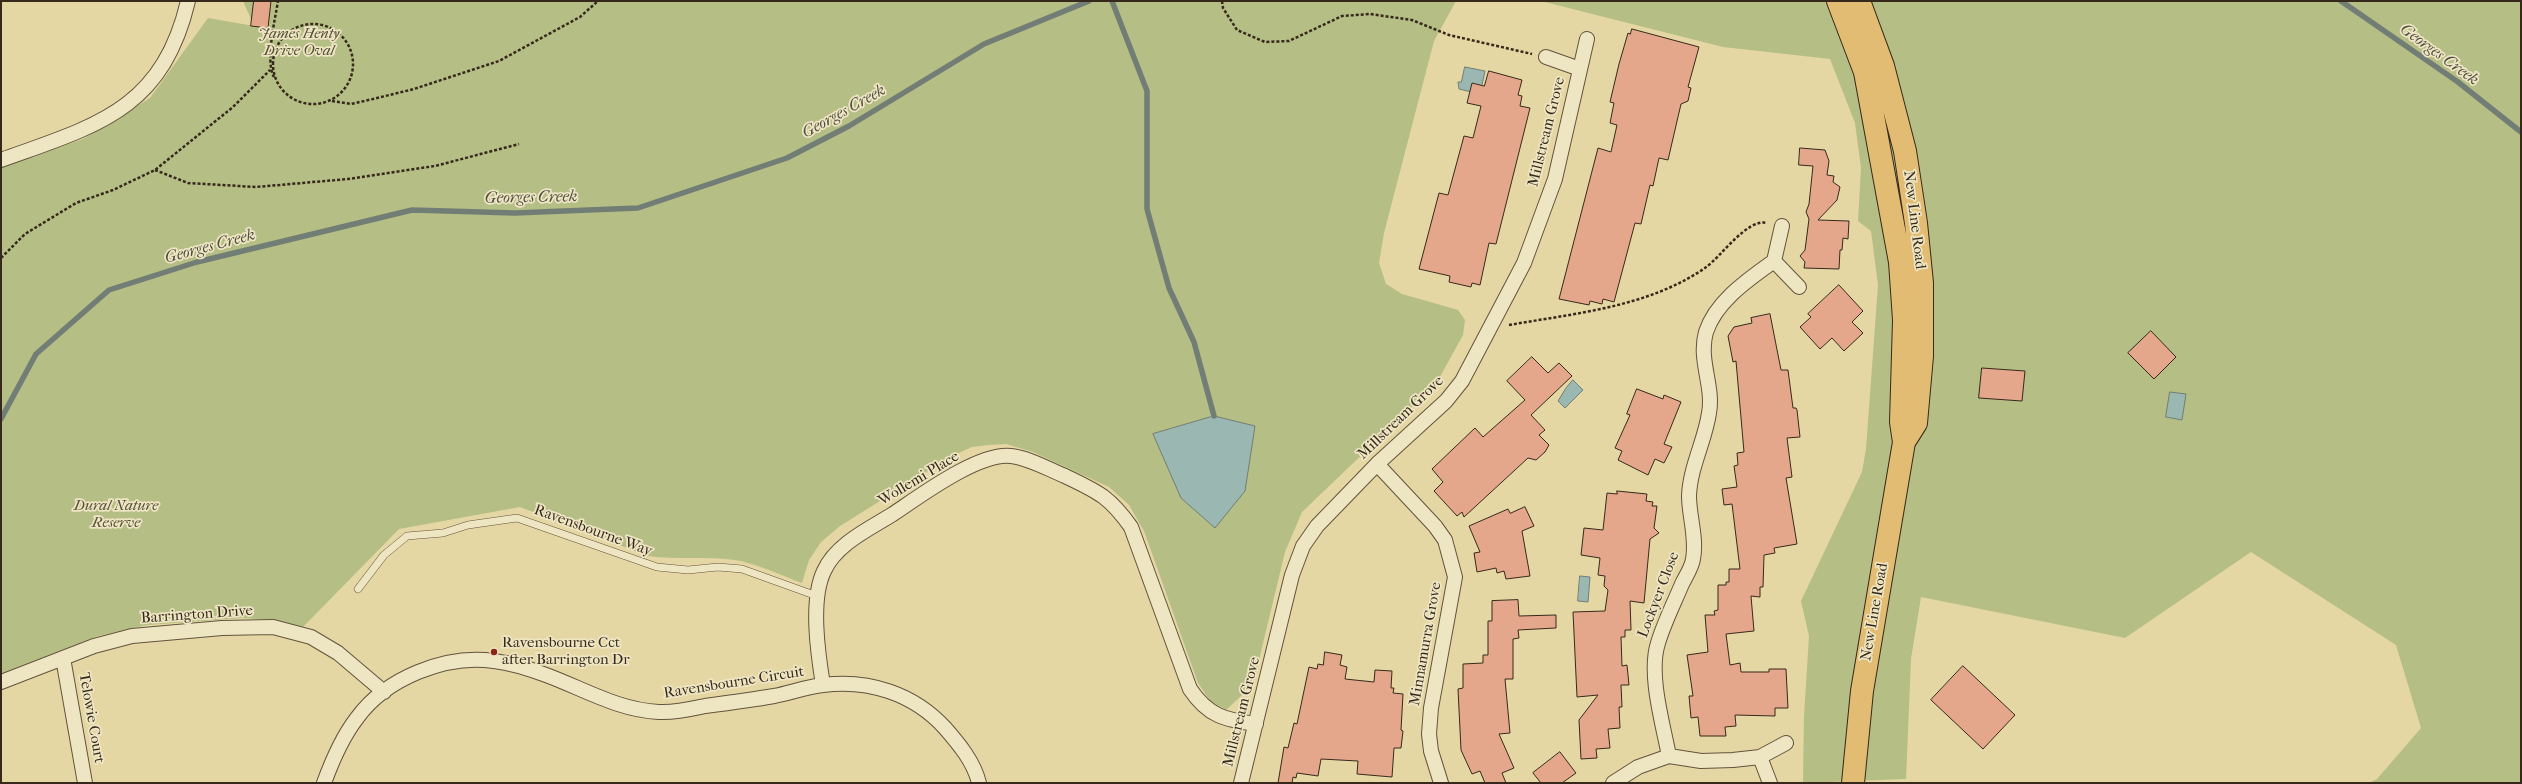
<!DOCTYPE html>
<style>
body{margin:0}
#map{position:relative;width:2522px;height:784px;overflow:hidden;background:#e5d7a3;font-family:"IM FELL French Canon",serif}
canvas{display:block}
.frame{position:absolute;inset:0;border:2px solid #36291b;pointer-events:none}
</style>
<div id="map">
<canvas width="2522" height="784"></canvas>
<div class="frame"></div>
</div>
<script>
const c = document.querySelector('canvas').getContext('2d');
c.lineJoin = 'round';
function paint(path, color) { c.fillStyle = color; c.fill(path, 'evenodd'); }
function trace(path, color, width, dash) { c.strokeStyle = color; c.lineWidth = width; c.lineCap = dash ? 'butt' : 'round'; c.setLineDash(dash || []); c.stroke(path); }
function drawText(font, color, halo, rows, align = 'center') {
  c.font = font + ' "IM FELL French Canon",serif'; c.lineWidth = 3.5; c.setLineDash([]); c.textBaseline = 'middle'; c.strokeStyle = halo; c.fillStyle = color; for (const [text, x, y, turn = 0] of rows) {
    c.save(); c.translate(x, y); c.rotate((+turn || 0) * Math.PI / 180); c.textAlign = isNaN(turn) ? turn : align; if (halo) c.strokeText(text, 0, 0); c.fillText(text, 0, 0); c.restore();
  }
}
const green = new Path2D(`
 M243,1H1456L1434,41L1384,233L1379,263L1386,284L1402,294L1458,310L1465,320L1463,335L1436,384L1302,512L1285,552L1253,685L1226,710L1211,702L1198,683L1144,531L1129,505L1109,487L1033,452L1006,444L989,445L972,447L952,456L840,526L821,542L809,560L802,583C780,575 758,564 735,560C706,556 677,560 648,556L520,507L399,529L303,627L274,620L242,618L147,625L98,636L1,673V168L83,139L150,98L208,18L254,26Z
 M1541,1H2521V783H2369L2377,779L2421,728L2396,645L2251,552L2125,638L1921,597L1911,659L1906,779L1803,783L1804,716L1809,636L1801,601L1862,472L1866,449L1878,285L1871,231L1858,221L1861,168L1855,123L1830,59L1723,47Z`);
const water = new Path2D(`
 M1465,67L1485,71L1480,94L1459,89L1458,82H1461Z
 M1573,380L1583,390L1565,408L1558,401L1566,388Z
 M2170,392L2186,394L2182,420L2166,417Z
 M1214,416L1255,426L1245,491L1215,528L1181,498L1153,434Z
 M1580,576L1590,577L1588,602L1578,601Z`);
const stream = new Path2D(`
 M1112,1L1147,91V209L1169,288L1194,342L1214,416
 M2341,1L2458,82L2521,132
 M1,419L36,354L109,290L197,262L412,210L515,213L638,208L787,158L849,126L984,44L1089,1`);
const building = new Path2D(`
 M254,1H271L268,28L251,26Z
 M1632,29L1699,47L1688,87L1691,88L1688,101L1681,104L1668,160L1659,158L1653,186L1650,185L1641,224L1635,223L1614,302L1603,299L1602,304L1590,301L1589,305L1559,299L1598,148L1611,152L1617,125L1610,123L1614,103L1610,102L1619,64L1628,33L1630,34Z
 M1489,71L1522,80L1518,95L1522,96L1520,106L1530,108L1496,244L1489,243L1480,285L1472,283L1471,287L1449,282L1450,276L1419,269L1439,193L1448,195L1464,136L1473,138L1481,106L1467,103L1472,83L1484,86Z
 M1800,148L1825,150L1829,161L1827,175L1834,176L1833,182L1840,187L1837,200L1818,220L1849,221L1848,239L1843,238L1842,250H1840L1839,269L1804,268L1805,262L1800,256L1805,250L1809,219L1806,212L1809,204L1813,166L1799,165Z
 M1839,285L1863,311L1852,322L1863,333L1844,351L1832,338L1820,349L1800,327L1811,317L1808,314Z
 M1770,314L1781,370H1788L1793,408H1796L1797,410L1800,437L1787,438L1792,477L1786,478L1797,544L1774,548L1775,553L1764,555L1763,587H1760V597L1751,596L1754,631L1726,634L1730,665L1740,663L1741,672H1769V669H1786L1788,708H1775V716L1735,715L1736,726L1725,727L1726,736H1700L1698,717L1691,718L1689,696H1693L1687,655L1708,652L1705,615H1715L1714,611L1718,610V585H1726V582H1729V569H1740L1732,504L1724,505L1722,489L1737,487L1734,466L1738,465L1737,453L1744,452L1736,361L1733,362L1728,336L1734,327L1752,323L1751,318Z
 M2151,331L2176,357L2154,379L2128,353Z
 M1532,357L1548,373L1559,363L1572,376L1531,415L1545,430L1539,435L1549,445L1545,452L1536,460L1528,458L1464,517L1462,512L1457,516L1434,491L1443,482L1432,469L1475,428L1483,437L1525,400L1507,381Z
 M1982,368L2025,371L2022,401L1979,398Z
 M1637,389L1663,399L1664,395L1681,402L1664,444L1672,447L1664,463L1655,459L1648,475L1618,460L1622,451L1615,448L1630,415L1627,414Z
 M1617,491L1647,494L1646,501L1653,502L1652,506H1657L1654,528L1659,533L1650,539L1644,603L1630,601L1631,630H1625V637H1621L1622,666L1627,665L1629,685H1621L1622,707H1619L1620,728L1608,729L1610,748L1596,749L1597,758L1581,759L1579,720L1598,695L1577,697L1573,612L1605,611L1608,590L1604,586L1605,576L1598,575L1600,558L1581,555L1584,528L1603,530L1607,493L1617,494Z
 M1525,507L1534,526L1522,531L1530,576L1506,579L1504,571L1497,573L1496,568L1477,572L1474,553L1480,552L1469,526L1508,509L1510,513Z
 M1518,600L1519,616L1556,615V628L1518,630L1519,638L1513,639V679H1505L1510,733L1499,734L1514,768L1502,773L1506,783H1485L1480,771L1472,774L1461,750L1458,689L1463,688V664L1483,663V655H1488V621H1492V601Z
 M1325,652L1342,655L1340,665L1347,667L1345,679L1374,682L1375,670L1392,671L1391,688H1394L1393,693L1403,694L1401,730L1403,731L1401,748H1394L1392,777L1357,774L1358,761L1321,759L1318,776L1297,773L1296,778L1293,777L1292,783H1278L1284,747L1288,748L1294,723L1297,724L1309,667L1317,669L1318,664L1323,665Z
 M1963,666L2015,715L1983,749L1931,700Z
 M1560,752L1576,773L1562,783H1541L1533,773Z`);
const path = new Path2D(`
 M1222,1L1223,8L1237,30L1265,42L1289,41L1342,16L1370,14L1412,20L1449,35L1532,54
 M273 64a40 40 0 1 1 80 0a40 40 0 1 1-80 0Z
 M274,77C265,61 275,20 278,1
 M332,101L351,104L373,99L414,89L499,61L580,17L598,1
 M155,170L188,183L256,187L348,179L435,166L519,144
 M1,258L25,234L76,203L113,190L155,170L233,107L270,70
 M1509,325C1577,313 1648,307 1705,268C1721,257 1747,218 1767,223`);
const lane = new Path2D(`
 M358,589L384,555L407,536L443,533L468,525L517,518L657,567L688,570L718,567L742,569L817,596`);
const street = new Path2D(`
 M1546,57L1580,69
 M1,160C95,126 162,111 188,1
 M1774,261L1799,287
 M1377,464L1435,526L1445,540L1455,577L1431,708L1429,734L1431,751L1441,783
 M63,658L85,783
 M1,682L94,646L132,636L222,628L273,627L311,637L338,653L384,692
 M823,685C818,654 810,600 824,571C836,544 869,529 893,514C920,496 979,452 1011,456C1029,458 1048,469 1065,476C1098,492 1109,496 1131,527L1190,689C1208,716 1225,720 1256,724
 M1669,756C1663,724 1648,674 1658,643C1664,623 1674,603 1682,584C1686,576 1692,567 1693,559C1697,538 1689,516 1689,496C1690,467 1705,441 1709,413C1714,386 1698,360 1706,332C1716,301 1749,279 1774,261L1782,226
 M1760,757L1770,783
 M324,783C332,761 343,736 357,718C386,678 446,654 494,661C511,663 530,669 546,675C584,689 618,710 659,712C674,713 691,709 705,706C728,703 751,700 774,696C790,693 806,687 823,685C869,679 914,694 945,728C959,744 974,762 979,783
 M1241,783L1292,575L1303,546L1317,526L1377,464L1446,401L1462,381L1524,263L1555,179L1587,39
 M1613,783L1638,767L1669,756L1701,761L1733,760L1760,757L1786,743`);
const primary = new Path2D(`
 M1838,1L1865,72L1900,262L1904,320L1901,422L1904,442L1862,691L1853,783
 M1859,1L1883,66L1905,151L1916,223L1922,283V356L1916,423L1904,442`);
const markers = [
 [494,652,4,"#8f2418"]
];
const parkNames = [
 ["James Henty",299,34],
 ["Drive Oval",299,51],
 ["Dural Nature",116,506],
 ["Reserve",116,523]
];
const streetNames = [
 ["Millstream Grove",1547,132,-76],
 ["New Line Road",1914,220,83],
 ["Millstream Grove",1401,418,-44],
 ["Wollemi Place",919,479,-31],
 ["Ravensbourne Way",593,531,20],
 ["Lockyer Close",1659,595,-69],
 ["New Line Road",1875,612,-80],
 ["Barrington Drive",197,615,-4],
 ["Minnamurra Grove",1426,644,-80],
 ["Ravensbourne Circuit",734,683,-9],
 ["Millstream Grove",1242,712,-76],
 ["Telowie Court",91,718,80]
];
const poiNames = [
 ["Ravensbourne Cct",502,643],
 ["after Barrington Dr",502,660]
];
const waterNames = [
 ["Georges Creek",2439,55,36],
 ["Georges Creek",844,112,-29],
 ["Georges Creek",531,198,-1],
 ["Georges Creek",210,247,-15]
];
paint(green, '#b5be85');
paint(water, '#9ab7b1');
trace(water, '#727e75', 1);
trace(stream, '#727e75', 5.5);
paint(building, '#e4a78b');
trace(building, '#36291b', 1);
trace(lane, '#62543d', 8);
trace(street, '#62543d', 16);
trace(primary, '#36291b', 24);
trace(path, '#36291b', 2.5, [3, 2]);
trace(lane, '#eee5c3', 7);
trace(street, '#eee5c3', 14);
trace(primary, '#e2bc72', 22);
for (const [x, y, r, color] of markers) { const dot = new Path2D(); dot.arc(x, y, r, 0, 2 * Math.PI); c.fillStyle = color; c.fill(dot); trace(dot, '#eee5c3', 1.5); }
drawText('italic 15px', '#564e36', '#eee5c3', parkNames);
drawText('15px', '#36291b', '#eee5c3', streetNames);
drawText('15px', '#36291b', '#eee5c3', poiNames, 'left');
drawText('italic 16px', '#4f4c40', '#eee5c3', waterNames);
</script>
